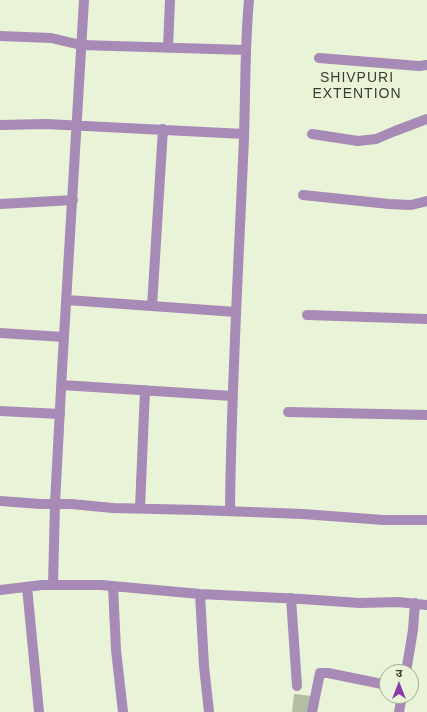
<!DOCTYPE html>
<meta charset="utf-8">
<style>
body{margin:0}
#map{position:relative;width:427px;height:712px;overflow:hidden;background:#e8f3d7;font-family:Helvetica,"Noto Sans Devanagari",sans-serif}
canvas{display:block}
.north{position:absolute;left:379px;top:664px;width:40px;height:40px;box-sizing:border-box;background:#e8f3d7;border:1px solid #a2aa95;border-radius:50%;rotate:0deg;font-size:11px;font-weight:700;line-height:16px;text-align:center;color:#393d32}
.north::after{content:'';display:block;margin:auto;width:14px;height:18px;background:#8939a9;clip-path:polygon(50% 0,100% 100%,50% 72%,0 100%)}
</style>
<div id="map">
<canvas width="427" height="712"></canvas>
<div class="north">उ</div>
</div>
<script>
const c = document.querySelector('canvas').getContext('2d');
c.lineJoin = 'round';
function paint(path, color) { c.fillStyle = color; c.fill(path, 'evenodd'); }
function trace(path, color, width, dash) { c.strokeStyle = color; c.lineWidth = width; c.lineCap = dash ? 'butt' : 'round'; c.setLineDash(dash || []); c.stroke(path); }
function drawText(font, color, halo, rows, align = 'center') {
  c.font = font + ' Helvetica,sans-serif'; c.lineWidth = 4; c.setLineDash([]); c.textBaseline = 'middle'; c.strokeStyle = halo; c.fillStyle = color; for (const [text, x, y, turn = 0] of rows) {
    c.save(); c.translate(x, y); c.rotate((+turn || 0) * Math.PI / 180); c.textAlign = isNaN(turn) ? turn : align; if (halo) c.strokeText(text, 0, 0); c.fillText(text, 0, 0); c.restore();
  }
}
const building = new Path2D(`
 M294,694L312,696L310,712H292Z`);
const minor = new Path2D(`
 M0,36L51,38L81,45L246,50
 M168,48L170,0
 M319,58L419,66L427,65
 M0,125L46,124L244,134
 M312,134L358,141L376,139L395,131L427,119
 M303,195L389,204L411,205L427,201
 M0,204L73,200
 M67,300L236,312
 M152,306L163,129
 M307,315L427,319
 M0,333L64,337
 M62,385L232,396
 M0,411L60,414
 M288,412L427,415
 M0,501L41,504H71L113,508L198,510L303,514L383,520H427
 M140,508L145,390
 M230,511C231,394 238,277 243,160C246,107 244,53 249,0
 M53,585L55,504L62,370L84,0
 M113,586L116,650L123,712
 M27,587L39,712
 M0,590L42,585H101L200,594L301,599L360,603L398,602L427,605
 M200,594L204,666L209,712
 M291,598L297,686
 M406,672L413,630L415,603
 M312,712L320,673H328L387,685
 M399,712L402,696`);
const quarterNames = [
 ["SHIVPURI",357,78],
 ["EXTENTION",357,94]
];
paint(building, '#b3bea3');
trace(minor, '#a78ab5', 10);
c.letterSpacing = '1px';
drawText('14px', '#393d32', '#e8f3d7', quarterNames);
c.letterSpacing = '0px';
</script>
